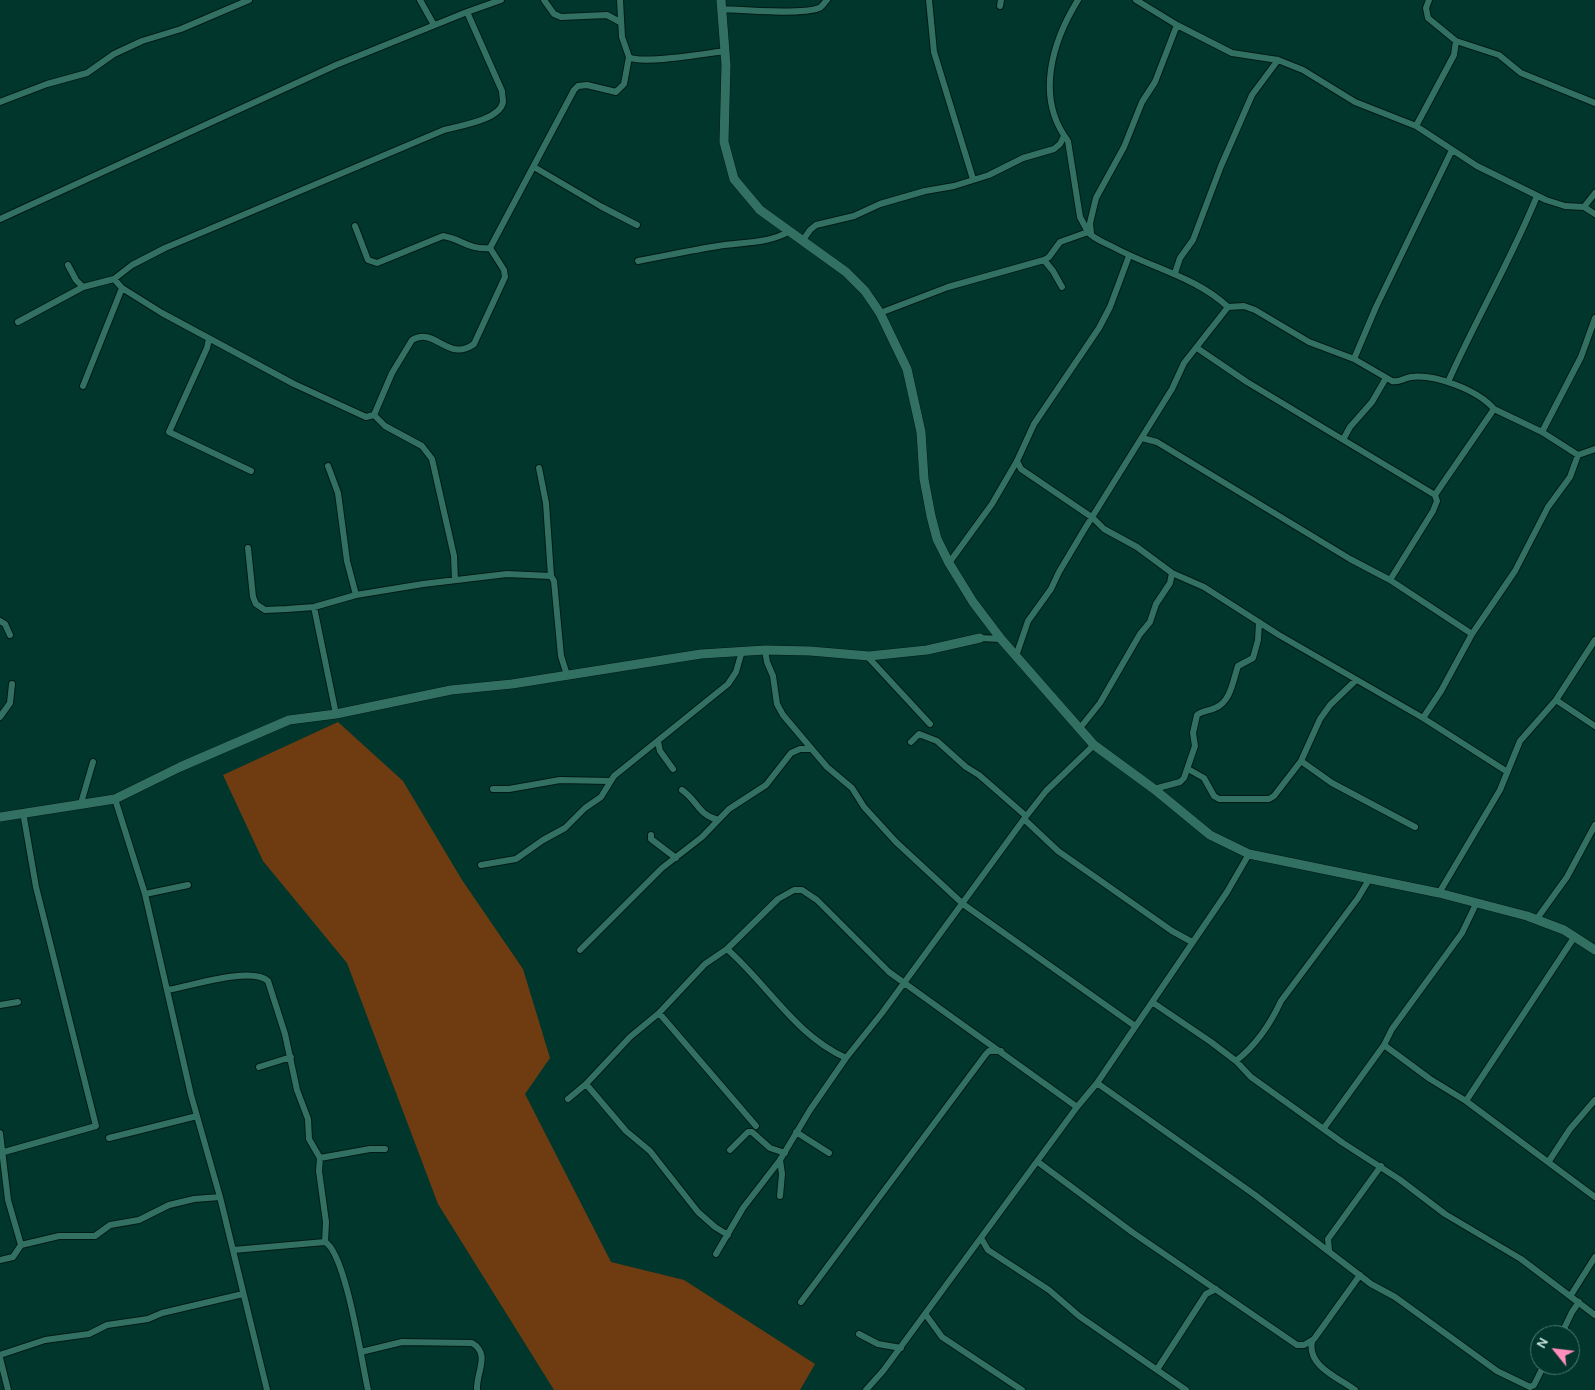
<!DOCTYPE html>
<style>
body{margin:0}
#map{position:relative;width:1595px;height:1390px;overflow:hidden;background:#01362c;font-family:Karla,sans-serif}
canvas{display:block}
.north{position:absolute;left:1530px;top:1325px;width:50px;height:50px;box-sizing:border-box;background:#01362c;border:1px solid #4f7b72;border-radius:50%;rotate:299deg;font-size:14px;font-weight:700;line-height:20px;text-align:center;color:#c5e3da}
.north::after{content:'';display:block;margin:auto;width:18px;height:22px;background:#ff8ebb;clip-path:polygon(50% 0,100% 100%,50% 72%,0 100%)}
</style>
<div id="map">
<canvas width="1595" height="1390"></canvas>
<div class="north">N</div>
</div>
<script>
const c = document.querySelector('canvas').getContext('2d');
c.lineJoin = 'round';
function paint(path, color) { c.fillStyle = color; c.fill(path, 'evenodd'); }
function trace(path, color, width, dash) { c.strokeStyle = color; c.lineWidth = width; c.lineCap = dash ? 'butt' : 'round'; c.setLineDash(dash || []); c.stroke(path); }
const green = new Path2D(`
 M338,722L403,781L462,880L523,969L550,1058L525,1094L611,1262L684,1280L815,1364L800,1390H554L438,1204L347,963L263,861L223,775Z`);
const street = new Path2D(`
 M420,0L434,25
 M544,0L554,14L561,17L607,15L620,22
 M929,0L934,52L973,179
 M1078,0C1052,42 1035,98 1068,141L1080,217L1088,232
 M1136,0L1177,25L1232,53L1278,60L1303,70L1355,102L1416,126L1477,166L1546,200L1565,206L1584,207L1595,214
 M1429,0L1426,8L1428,18L1456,41L1499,55L1521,73L1595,103
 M1000,6L1001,0
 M721,9C741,10 802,15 819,8C822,7 824,3 827,0
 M467,12L501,0
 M629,57C641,65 708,53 726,51
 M0,102L47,84L87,73L114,54L142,41L181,29L249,0
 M1416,126L1454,55L1456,41
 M534,167L602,207L637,225
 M1584,207L1595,193
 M0,219L336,65L467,12L502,91C502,94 503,99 503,102C500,120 459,126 444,130L165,248L132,265L114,279L83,287L76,280L68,265
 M355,226L368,260L377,263L443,236C462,239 468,250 490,248
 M1091,233L1090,223L1096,198L1124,147L1142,102L1155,82L1177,25
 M803,240L810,230L816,225L854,216L880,204L925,191L954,186L989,175L1023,158L1054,149L1060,144L1064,136
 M490,248L574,90L578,86L587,85L616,92L624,84L629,57L622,37L620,0
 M1044,260L1053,271L1062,287
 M638,261C665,256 692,250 718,246C742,242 768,244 790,231
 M1175,273L1180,258L1193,240L1221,166L1252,95L1278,60
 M114,279L122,288L162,313L294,384L366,417L374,415L392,373L412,340C435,326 448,363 474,344L505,277L504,270L490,248
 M880,313L948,287L1044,260L1049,257L1060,242L1088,232C1095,240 1106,243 1115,248C1152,268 1196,277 1228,307
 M18,322L83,287
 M209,339L207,348L169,432L251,471
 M1197,348L1247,382L1435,495
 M1354,359L1376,307L1452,150
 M1448,382C1476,319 1511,260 1537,196
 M83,386L122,288
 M374,415L385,426L422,446L432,459L454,556L455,580
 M1542,432L1581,357L1595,318
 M1142,438L1157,442L1350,559L1390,580L1472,634
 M1344,438L1350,427L1372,402L1386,378
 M1017,461L1021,469L1093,518L1104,529L1137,547L1172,573L1204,587L1279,635L1423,718L1506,771
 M328,466L338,493L347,561L356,595
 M539,468L546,503L551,576
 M248,548L253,597L256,604L265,610L287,609L314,607L356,595L423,584L507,574L551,576L554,581L561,656L567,675
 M949,563L992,504L1017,461L1034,424L1099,328L1110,307L1129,256
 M1390,580L1433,511L1437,501L1435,495L1441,486L1494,409
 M314,607L336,714
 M0,621L5,624L10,635
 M980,638L1001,639
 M765,650L767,662L773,676L777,704L783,715L827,767L852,788L864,807L896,842L963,904L1135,1026
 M867,656L930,724
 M1016,656L1028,621L1051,589L1059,572L1084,530L1172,389L1184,363L1228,307L1244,306L1255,310L1309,342L1354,359L1392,381C1399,383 1403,378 1411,377C1435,374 1478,390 1494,409L1542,432L1578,455L1595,449
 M1556,700L1595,726
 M0,717L10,703L12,684
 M1423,718L1441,691L1472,634L1515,571L1548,507L1570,477L1578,455
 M1080,728L1100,703L1140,634L1150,622L1156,604L1170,583L1172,573
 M658,742L660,751L673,769
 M911,742L919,734L937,741L966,767L979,775L1026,816
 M1301,761L1332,783L1415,827
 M1188,769L1204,778L1214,796L1219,799H1269L1274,796L1301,761L1320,719L1330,705L1356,680
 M493,789H509L560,780L609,781
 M1154,789L1180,782L1184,778L1195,746L1193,733L1197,715C1202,711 1209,711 1215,708C1231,702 1233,680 1238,666L1253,658L1258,640L1259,622
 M682,790C698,801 697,814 718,820
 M115,799L145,894L191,1095L220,1197L267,1390
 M81,803L93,762
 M1024,819L1058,851L1172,931L1192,942
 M651,835V839L676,858
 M481,865L516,859L543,840L565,828L585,808L601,797L614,776L728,684L736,672L742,651
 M1439,893L1500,790L1520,741L1556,700L1595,640
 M145,894L188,885
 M1476,904L1462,933L1392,1029L1384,1045L1430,1079L1466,1101L1595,1197
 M1536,920L1567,877L1595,825
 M727,949C768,985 795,1035 846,1058
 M580,950L662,868L702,837L729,809L766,785L791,753L800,749H810
 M168,990C190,986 252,966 268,981L285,1034L297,1090L308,1119L309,1139L320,1158L319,1171L326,1222L325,1242
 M1152,1002L1211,1042L1236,1061L1251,1077L1343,1143L1399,1179L1445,1214L1521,1259L1595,1315
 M0,1005L18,1002
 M659,1013L756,1126
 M1236,1061C1256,1045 1270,1025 1281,1001L1358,898L1370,878
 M259,1067L291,1057
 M1097,1083L1255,1195L1371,1284L1395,1297L1497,1371L1530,1387L1534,1385L1544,1365
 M586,1084L626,1131L650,1151L698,1212L715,1227L728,1235
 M568,1099L586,1084L630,1037L659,1013L705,964L727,949L778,899L794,890H802L817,900L889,972L1077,1107
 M1466,1101L1575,936
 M1324,1128L1384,1045
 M796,1132L829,1153
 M0,1133L8,1200L21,1245
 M109,1138L197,1116
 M730,1150L748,1132H752L770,1148L785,1153
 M4,1152L96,1126L36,887L23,812
 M320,1158L370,1149H385
 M1549,1161L1570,1129L1595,1100
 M1038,1162L1132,1232L1297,1345H1304L1314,1339L1360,1275
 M780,1196L782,1174L780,1160
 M981,1238L988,1250L1049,1290L1079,1316L1186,1390
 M233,1250L325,1242C346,1253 362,1364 368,1390
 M1329,1250L1328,1239L1381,1166
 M716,1254L743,1208L780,1160L810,1110L846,1058L882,1013L1024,819L1046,791L1094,745
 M0,1260L13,1257L21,1245L59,1236H95L110,1225L139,1220L169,1205L194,1199L220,1197
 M1571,1295L1595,1257
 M801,1302L986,1054L989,1051H1001
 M926,1315L942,1337L1022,1390
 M859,1334L878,1344L901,1348
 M1561,1335L1572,1312L1579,1302
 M1312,1342C1307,1366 1339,1378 1355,1390
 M361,1352L402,1342L472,1343C491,1354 476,1372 477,1390
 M0,1355L45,1340L89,1334L107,1325L148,1319L162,1313L243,1294
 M0,1358L8,1390
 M1158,1368L1206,1294L1216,1289
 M866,1390L883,1371L1077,1107L1097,1083L1227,892L1249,854`);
const secondary = new Path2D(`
 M721,0L726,65L724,142L734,179L760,210L846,272L865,291L880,313L907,369L921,432L924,479L931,516L937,539L949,563L973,602L1001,639L1094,745L1154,789L1210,835L1249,854L1439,893L1527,916L1564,930L1595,950
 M0,817L115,799L180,767L289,720L336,714L451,690L512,684L701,654L765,650L810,651L869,656L927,650L980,638`);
paint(green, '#6f3c11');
trace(street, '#001b15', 8);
trace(secondary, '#001b15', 10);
trace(street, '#327162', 6);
trace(secondary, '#327162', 9);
</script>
